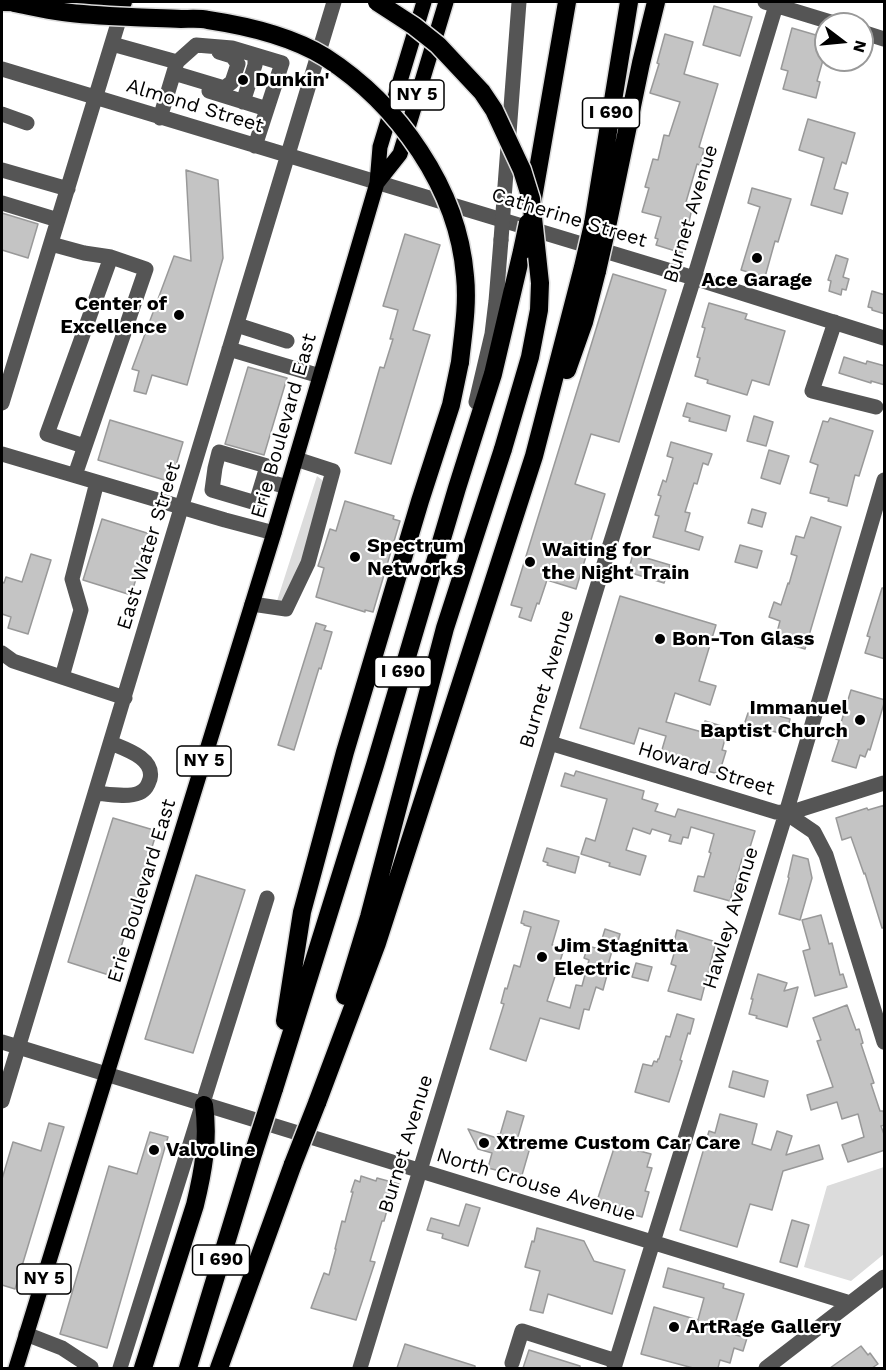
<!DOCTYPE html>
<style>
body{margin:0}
#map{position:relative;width:886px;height:1370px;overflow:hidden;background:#fff;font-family:"Work Sans",sans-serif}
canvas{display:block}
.frame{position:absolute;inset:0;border:3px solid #000;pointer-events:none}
.north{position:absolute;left:814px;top:12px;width:60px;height:60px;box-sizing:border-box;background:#fff;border:2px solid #999;border-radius:50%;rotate:106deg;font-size:16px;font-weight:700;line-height:24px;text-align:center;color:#000}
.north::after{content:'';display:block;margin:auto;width:21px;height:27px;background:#000;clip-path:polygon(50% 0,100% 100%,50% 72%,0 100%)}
</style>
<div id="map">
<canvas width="886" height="1370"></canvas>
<div class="frame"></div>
<div class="north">N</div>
</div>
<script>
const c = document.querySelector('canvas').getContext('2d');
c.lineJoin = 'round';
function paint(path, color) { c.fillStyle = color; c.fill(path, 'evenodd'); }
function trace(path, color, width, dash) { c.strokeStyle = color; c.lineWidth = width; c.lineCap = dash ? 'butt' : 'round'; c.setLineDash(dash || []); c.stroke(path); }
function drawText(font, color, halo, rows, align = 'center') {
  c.font = font + ' "Work Sans",sans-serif'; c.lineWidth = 4.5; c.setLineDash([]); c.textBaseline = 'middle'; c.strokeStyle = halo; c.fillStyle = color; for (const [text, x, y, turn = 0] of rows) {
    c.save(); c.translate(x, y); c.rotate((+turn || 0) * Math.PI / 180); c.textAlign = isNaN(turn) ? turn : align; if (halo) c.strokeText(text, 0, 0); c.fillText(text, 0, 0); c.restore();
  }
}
const green = new Path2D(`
 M317,476L322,480L323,483L311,538L284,601H277Z
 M884,1167V1254L851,1281L804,1267L827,1186Z`);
const building = new Path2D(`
 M714,6L752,17L740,56L703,45Z
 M792,28L826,38V61L823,60L817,81L820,82L816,98L783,89L788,71L781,69Z
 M665,34L693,42L684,74L718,84L699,147L704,149L700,165L697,164L686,202L693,204L682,253L656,245L658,239L655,238L661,217L642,212L649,188L645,187L653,159L658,160L664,135L669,136L680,102L650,93L659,64L657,63Z
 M808,119L855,133L846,164L842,162L834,189L848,193L842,214L811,205L824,158L799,150Z
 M186,170L218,180L223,258L187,385L152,375L146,394L134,391L139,371L132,369L174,256L191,261Z
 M752,188L791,199L778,242L775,241L765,277L741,270L760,207L748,203Z
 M2,213L38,224L28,258L2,250Z
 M405,234L440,245L413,330L430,335L391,464L355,453L380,367L384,368L393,339H390L398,310L383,306Z
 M836,255L848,259L843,277L849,279L846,290L842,289L841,295L829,291L831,281L828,280Z
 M613,274L666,290L619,442L591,434L575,484L605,494L576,589L547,580L539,604L537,603L531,621L519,617L522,608L511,605Z
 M872,291L885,295V314L872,310V308L868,307Z
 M709,303L747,314L745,319L785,331L769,385L752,380L747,395L707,383L708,380L695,376L700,358L697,357L705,328L702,327Z
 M844,357L866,364L867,361L885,366V385L871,381V383L839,373Z
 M248,367L287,378L264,455L225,444Z
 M687,403L730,416L726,431L689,421L690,418L683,416Z
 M754,416L773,422L766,446L747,441Z
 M830,418L873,431L859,476L855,475L847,506L828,501L829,498L810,493L818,465L810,462L823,421L828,422Z
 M110,420L183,442L171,482L98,460Z
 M671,442L712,454L708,465L703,463L697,484L694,483L685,512L690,513L685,531L703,537L699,550L653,537L659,516L655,515L661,496L658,495L663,480L666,482L673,458L667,456Z
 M769,450L789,456L780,484L761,478Z
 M345,501L394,516L393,519L400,521L373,612L365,610V612L316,597L324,568L318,566L324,548L330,529L336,531Z
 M752,509L766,513L762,527L748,523Z
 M811,517L841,527L805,649L775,640L780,621L769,617L774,602L781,605L788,583L789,584L797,556L791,554L796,536L804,538Z
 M102,519L150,534L131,595L83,580Z
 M740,545L762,551L757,568L735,562Z
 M31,554L51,560L28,634L8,628L11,617L2,614V582L4,583L6,577L22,582Z
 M633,554L670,565L664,583L628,572Z
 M882,588H885V659L865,653L870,637L867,636Z
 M620,596L716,625L699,681L716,686L710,705L675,693L666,722L702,732L705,721L728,728L722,750L726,751L719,774L699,769L700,765L661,753L666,736L639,728L634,744L580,728Z
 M316,623L326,626L324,630L332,632L321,669L319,668L294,750L278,745Z
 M851,690L885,700L870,750L868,749L865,757L860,755L856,768L832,761L839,740L836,739Z
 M755,709L790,719L786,735L772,731L771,733L744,725L748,713L753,715Z
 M576,771L644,791L642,799L658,804L655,811L675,817L678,809L755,831L746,860L742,859L730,901L694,891L698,876L704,877L711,853L709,852L714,834L691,827L688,838L683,837L681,844L669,841L671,835L652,829L650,834L633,828L626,850L646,856L640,875L609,866L610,863L581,854L586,838L595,841L607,799L561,786L565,773L574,776Z
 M885,805V928H882L865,873L864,874L851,837L842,840L836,818L867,808L868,810Z
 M113,818L157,831L112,976L68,962Z
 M547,848L579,857L575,873L547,865L548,863L543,861Z
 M793,855L808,859L812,878L800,920L779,914L789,878L788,877Z
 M196,875L245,890L193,1053L145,1039Z
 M524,911L559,921L552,945L564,949L547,1001L570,1008L576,985L582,986L589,960L584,958L588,946L599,949L605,929L620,934L615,952L612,951L605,975H607L603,990L596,987L589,1010L584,1009L579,1029L540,1018L526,1061L490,1049L504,1004L501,1003L505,988L507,989L514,965L520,967L531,927L524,925V924L521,923Z
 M821,915L829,944L832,943L840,975L843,974L847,987L815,996L803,951L810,949L802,920Z
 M677,930L716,942L701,1000L668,991L676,966L671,964L676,947L673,946Z
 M636,963L652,967L648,981L632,977Z
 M758,974L787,983L784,991L798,987L787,1027L756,1018L757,1016L749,1014L753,999H751Z
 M847,1005L856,1030L859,1029L863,1043L861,1044L874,1083L871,1084L880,1111H883L885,1116V1125L881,1126L885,1137V1150L848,1162L842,1145L864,1137L858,1114L842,1119L837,1102L811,1110L807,1095L833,1087L817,1041L821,1040L813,1018Z
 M677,1014L694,1019L690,1034L688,1033L680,1060L682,1061L669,1102L635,1092L643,1064L652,1066L654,1061L657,1062L658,1059H659L666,1036L670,1037Z
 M733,1071L768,1081L764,1097L729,1087Z
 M507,1111L524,1116L517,1140L531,1144L522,1175L504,1170V1172L488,1168L492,1153L478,1149L468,1129L497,1138L498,1134L500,1135Z
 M720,1114L757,1124L752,1144L771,1150L777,1131L792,1136L786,1155L819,1145L823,1159L783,1171L772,1210L750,1204L737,1247L680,1230L709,1131L715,1133Z
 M49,1123L64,1127L15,1289L2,1285V1179L13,1142L41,1151Z
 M150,1132L168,1137L107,1348L60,1334L109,1166L137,1174Z
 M616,1142L637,1148L636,1150L651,1154L647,1167L652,1168L645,1191L649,1192L642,1217L596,1204Z
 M361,1176L376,1181L377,1178L399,1184L395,1200L390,1199L384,1221H382L370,1261L375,1262L356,1320L311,1308L324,1273L329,1275L336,1249H335L342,1221L345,1222L346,1218L353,1192H351L355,1180L360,1182Z
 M466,1204L480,1208L468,1246L442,1238L443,1234L427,1230L431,1218L459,1226Z
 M792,1220L809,1225L797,1267L780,1262Z
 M537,1228L584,1241L594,1261L625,1270L612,1314L548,1294L543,1313L530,1310L540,1271L525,1267L532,1241L534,1242Z
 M668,1268L724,1284L723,1288L744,1294L732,1334L747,1338L743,1351L734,1348L730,1363L720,1360L718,1368H693L641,1354L654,1307L698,1320L704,1298L663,1287Z
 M405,1344L475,1366V1368H397Z
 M861,1346L868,1355L870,1353L878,1364L872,1368H830Z
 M529,1350L580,1366V1368H523Z`);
const minor = new Path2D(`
 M765,2L837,24
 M862,32L884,39
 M112,44L177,62L160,118
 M177,62L196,45L232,48L282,63L255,146
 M2,69L694,278L884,338
 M174,73L224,88L232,82L238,64L232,56L219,52
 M209,91L267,109
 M243,102L255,65V55
 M2,114L27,123
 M2,170L68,189
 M504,199L519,2
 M2,203L58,220
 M51,244L84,253L111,257L146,269L75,475
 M835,322L812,391L876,407
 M237,325L287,341
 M229,349L320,376
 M476,402L492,334L496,301L501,240
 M2,403L123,7
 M84,446L47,434L111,257
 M2,454L225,520L274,533
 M263,480L267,466L219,452L215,468L212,490L256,503L263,480L287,487
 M252,604L286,609L308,563L333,471L296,459
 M2,653L13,661L125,698
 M62,677L81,610L72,579L97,482
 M550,743L776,812L789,813L884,783
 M96,793C107,794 128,798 139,793C146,790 148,785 150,779C155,758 125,749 111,743
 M786,813L814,832L826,855L884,1042
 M2,1042L850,1303
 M2,1101L334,2
 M26,1334L62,1348L91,1367L90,1368
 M512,1363L522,1331L616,1361
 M120,1368L267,898
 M360,1368L608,551L694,278L777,2
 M614,1368L786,813L884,480
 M766,1368L884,1277`);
const major = new Path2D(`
 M377,183L400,154L446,2
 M16,1368L274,533L377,183L380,147L424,2`);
const highway = new Path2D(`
 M2,2L60,3L123,2
 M532,204L567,2
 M593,224L629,2
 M607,227L641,63L656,2
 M567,370L584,322L597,271
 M345,996L369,917L445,628L503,449
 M285,1021L302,912L345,752L420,501L451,405L460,362
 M274,1089L375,765L457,488L493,374L522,251
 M317,1103L377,943L534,456L583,267
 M143,1368L195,1205C203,1172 209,1140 204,1105
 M188,1368L254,1151
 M219,1368L293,1164`);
const minorBridge = new Path2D(`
 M501,240L504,199`);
const highwayBridge = new Path2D(`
 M377,2L414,26L438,45L482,92L494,110L522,170L531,199L540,283L539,310L530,357L503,449
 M14,3C30,6 46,10 63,12C85,15 108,16 131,17C148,18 164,18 181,19C190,19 200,18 208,20C248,26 291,36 325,57C398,104 458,188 465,276C468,305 463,334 460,362
 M522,251L528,223
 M583,267L593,224
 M597,271L607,227
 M254,1151L274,1089
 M293,1164L317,1103`);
const markers = [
 [243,80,6,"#000"],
 [757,258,6,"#000"],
 [179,315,6,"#000"],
 [355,557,6,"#000"],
 [530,562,6,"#000"],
 [660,639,6,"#000"],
 [860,720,6,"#000"],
 [542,957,6,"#000"],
 [484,1143,6,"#000"],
 [154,1150,6,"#000"],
 [674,1327,6,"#000"]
];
const shields = [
 [417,95,54],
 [611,113,57],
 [403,672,57],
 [204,761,54],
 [221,1260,57],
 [44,1279,54]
];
const shieldNames = [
 ["NY 5",417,95],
 ["I 690",611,113],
 ["I 690",403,672],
 ["NY 5",204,761],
 ["I 690",221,1260],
 ["NY 5",44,1279]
];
const poiNames = [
 ["Dunkin'",255,80],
 ["Ace Garage",757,280,"center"],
 ["Center of",167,304,"right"],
 ["Excellence",167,327,"right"],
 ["Spectrum",367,546],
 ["Networks",367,569],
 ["Waiting for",542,550],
 ["the Night Train",542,573],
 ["Bon-Ton Glass",672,639],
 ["Immanuel",848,708,"right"],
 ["Baptist Church",848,731,"right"],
 ["Jim Stagnitta",554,946],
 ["Electric",554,969],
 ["Xtreme Custom Car Care",496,1143],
 ["Valvoline",166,1150],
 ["ArtRage Gallery",686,1327]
];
const streetNames = [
 ["Almond Street",195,106,17],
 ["Burnet Avenue",691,214,-73],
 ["Catherine Street",569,218,17],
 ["Erie Boulevard East",284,426,-74],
 ["East Water Street",149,546,-73],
 ["Burnet Avenue",547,679,-73],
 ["Howard Street",706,769,17],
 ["Erie Boulevard East",142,891,-73],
 ["Hawley Avenue",731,918,-73],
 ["Burnet Avenue",406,1144,-73],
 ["North Crouse Avenue",536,1185,17]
];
paint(green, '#dcdcdc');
paint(building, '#c4c4c4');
trace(building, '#999', 1.5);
trace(major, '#dbdbdb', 18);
trace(highway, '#dbdbdb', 21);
trace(minor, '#555', 15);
trace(major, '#000', 15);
trace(highway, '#000', 18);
trace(highwayBridge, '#dbdbdb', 21, []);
trace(minorBridge, '#555', 15);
trace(highwayBridge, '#000', 18);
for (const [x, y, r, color] of markers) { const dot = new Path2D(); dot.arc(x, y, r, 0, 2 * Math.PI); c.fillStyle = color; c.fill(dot); trace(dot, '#fff', 2); }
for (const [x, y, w] of shields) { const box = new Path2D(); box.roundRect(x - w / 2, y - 15, w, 30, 4.5); c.fillStyle = '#fff'; c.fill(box); trace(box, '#000', 1.5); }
drawText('bold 18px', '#000', null, shieldNames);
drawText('bold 20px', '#000', '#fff', poiNames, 'left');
drawText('20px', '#000', '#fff', streetNames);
</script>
